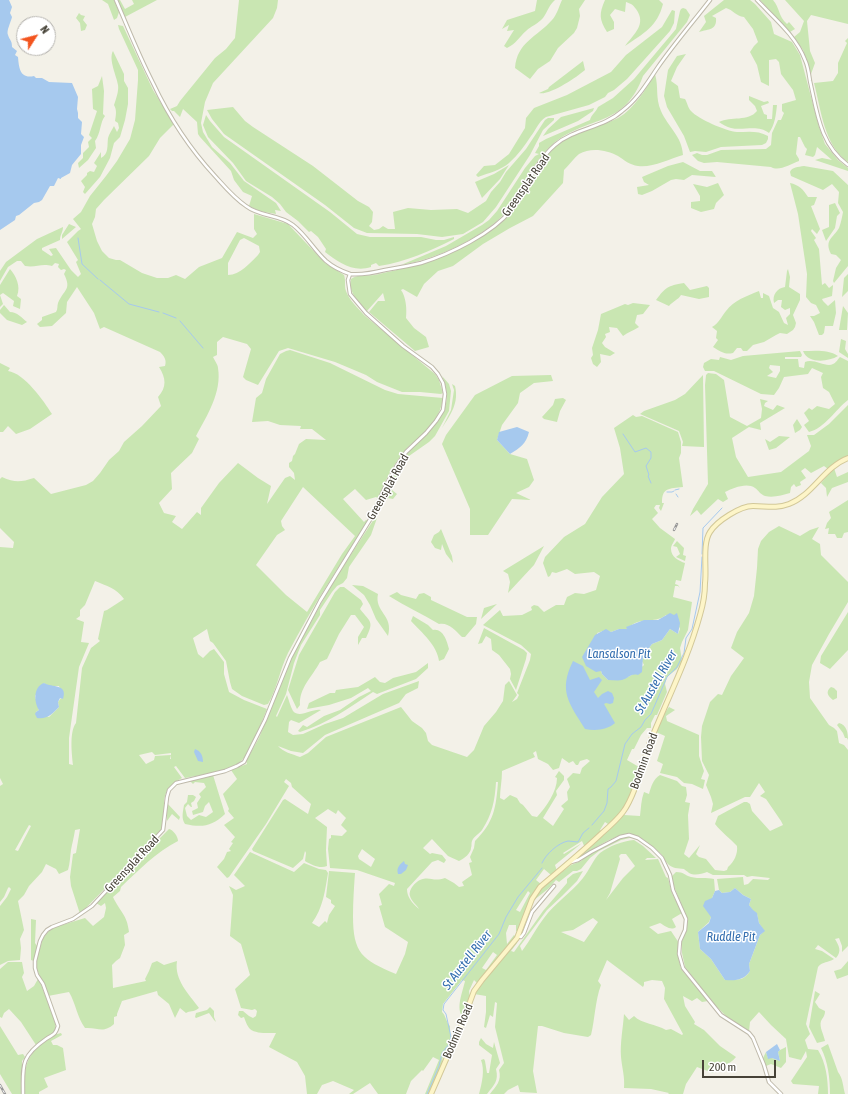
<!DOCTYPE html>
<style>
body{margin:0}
#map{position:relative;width:848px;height:1094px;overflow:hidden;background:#f3f1e8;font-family:"Asap Condensed",sans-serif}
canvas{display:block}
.north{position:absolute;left:16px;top:16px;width:40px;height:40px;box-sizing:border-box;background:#fff;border:1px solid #b5b3af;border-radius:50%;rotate:54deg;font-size:11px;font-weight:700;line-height:16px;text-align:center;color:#464237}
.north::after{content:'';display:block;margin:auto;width:14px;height:18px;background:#f3551f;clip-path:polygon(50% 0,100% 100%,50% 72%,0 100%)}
.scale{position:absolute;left:702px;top:1060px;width:74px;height:18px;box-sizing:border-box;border:2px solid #464237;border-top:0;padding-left:5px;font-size:12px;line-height:14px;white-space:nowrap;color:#464237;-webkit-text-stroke:3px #fff;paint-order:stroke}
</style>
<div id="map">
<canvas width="848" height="1094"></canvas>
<div class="north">N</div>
<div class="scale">200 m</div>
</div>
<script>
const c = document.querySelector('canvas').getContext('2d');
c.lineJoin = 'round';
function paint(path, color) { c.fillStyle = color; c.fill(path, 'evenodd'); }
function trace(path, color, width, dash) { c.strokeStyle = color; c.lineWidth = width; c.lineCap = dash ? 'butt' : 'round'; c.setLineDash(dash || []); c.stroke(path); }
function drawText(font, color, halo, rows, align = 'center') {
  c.font = font + ' "Asap Condensed",sans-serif'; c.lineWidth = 3; c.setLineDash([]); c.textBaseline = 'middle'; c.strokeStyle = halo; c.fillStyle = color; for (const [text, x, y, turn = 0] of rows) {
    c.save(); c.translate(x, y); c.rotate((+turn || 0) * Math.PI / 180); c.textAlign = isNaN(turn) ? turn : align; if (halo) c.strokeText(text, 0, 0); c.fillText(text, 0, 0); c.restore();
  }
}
const green = new Path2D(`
 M102,0H114L119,12L117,18L114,20L108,4Z
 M117,0H120L125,9L134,4L132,0H157L125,17Z
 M239,0H278L277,8L273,18L213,83L205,102L201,123L203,132L212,147L230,163L244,181L276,203L281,211L275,210L276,214L259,211L249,206L252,196L243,192L234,180L231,171L200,137L198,134L197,122L183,109L180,117L174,111H172L170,109L177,106L180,101L215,58L226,49L235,38Z
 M537,0H555C549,5 548,11 543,18C538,24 531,26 526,31C519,37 516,44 507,48L504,46L514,30L507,31L509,25L502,29L507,20L535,11Z
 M562,0H585L579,9L580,16L577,28L574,33L558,48L550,61L538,69L530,79L515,68C517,42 537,37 552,20C557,15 559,6 562,0Z
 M605,0H659L663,4C657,27 644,33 625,46C634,34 647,24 636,9C633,5 632,4 626,2L625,12L615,9L610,15L614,22V29L607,32C599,19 599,14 605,0Z
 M724,0H750L755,4L771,22L774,34L792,42L800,55L819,127L825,144L838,160L848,168V171L815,160L822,158L832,160L817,147L815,155L813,157L805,155L807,149L805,147L800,137H798L796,154L799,159V161C790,164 779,172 771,167L717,162L704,163L698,161L692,155L697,153L702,155H707L721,150L766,149L771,145L772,133L778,120H781L784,113L782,111V104L796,100L793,90L781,74L779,62L776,59L769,60V86L761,82L757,65L750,52L754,46L758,42L753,29L744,17C736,16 733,10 726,8L712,16L716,18C717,30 709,29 699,32L706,22L704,16Z
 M760,0H773C780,8 778,16 787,24L789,22L795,29L790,32Z
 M785,0H848V24L811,15L807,21L810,51L815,63L811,74L803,50L794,37L800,32L804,21Z
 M683,8L686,9L690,15L687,22L643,76C624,128 589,115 554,143C534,160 523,187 509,208C489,236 434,260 401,265L446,246L482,225L489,220L497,211L525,168L535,156L539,154L535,153L539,146V143L546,139L590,120C591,115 596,112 598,107L613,98L634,79L676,29L680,11L681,9Z
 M672,10L675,11L674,23L670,31L627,79L614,90L608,93L605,97L589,105L546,117C538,122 536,130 531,136C525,145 518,155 509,163C501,170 489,173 478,177L476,175L484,166L495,165L509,154L525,128L526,118L534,108L567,95L611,72L626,55L662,27Z
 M79,13L81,15L85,16L83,20L87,25L85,30L81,31L80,23L76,18Z
 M118,25L123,26L153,90L174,124L160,138L149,156L104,200L96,209L95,217L92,224L97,241L102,251L109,258L116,260H120L142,273L157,278H168L176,275L185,279L199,267L222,258L237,232L253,238L257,234L254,229V214L288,224L325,263L344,275C346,280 344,286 346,291C349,300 358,308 364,315L435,374L439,380L443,393L441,394L420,392H402L377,382L366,375L335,362L288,348L279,351L258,385L246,380L243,377L251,349L247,344L223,337L217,342V355L213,357C215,361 218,365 218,368C222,392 207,416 196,436L199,439L192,453L171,473L172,489L159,503L164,513L176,516L172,522L182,529L197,512L201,515V508L219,483L238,463L258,478L271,486L267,504L285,478L290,476L295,480L294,473L289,467V463L292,461L293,456L295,454L299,444L306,439L326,440L312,429H300L301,426L280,425L268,421L252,422L256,398L262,393L266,379L280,354L286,351L290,350L330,363L385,390L398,394L443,398C441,415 430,428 418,439C415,442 411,444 408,447C395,462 384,480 379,499L376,497L366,500L355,489L343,499L364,522L366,520L369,521C340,564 312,607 288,653C280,669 277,689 268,704L264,705L242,696L232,689L230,682L226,661L213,643L210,641L207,629L193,638L198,654L203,658L210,651L214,649L224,662V674L229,692L244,700L267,709C262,721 251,751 243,759C233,771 200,775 185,778L176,766L174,767L182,778C154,793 169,808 162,830L80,914L71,886L70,877L73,854L76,853L80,829L75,830C74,837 72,844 71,850C70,857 70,863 68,870L59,874L56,869L46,864L42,872L29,886L24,895L18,901L24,930L20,939L21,948L20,960L8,961L0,965V906L7,897L11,889L9,887L8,888L4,897L0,902V786L3,784L0,778V547L13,548L14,542L0,528V479L2,477C15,483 21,482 34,478L51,494L86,485L93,481L100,473L109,460L119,451L124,442L142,426L161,406L158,397C167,387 166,378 159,367L165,366C167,360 164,356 160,352L104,327L100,329L94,313L77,287L67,302L66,313L52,326L40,327L37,324L42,320V317L56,312C58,309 57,306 58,303C64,289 72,290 64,274L66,270L64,269L61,270L58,267L59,264L55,263L52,266C41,263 36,268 25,266L21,261H17L8,267L0,281V271L6,262L37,239L63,227C63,232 60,235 60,240L42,248V250L51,256L53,255L49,249L56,248L71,270L78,277L81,274L76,262L78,260L67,242L78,231L81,229L73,219L81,212L90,196L106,176L117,161L130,139L135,120L138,80V70L119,29ZM244,238L259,246L260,252L258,255C250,263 240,275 228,275V263L240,240ZM303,487L355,536L342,554L307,612L286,595L256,565L277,535L285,530L282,526L281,521ZM95,581C107,586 116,588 124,599L107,610L104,611L98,639L100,641L91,648L82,668L76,723C69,732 72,755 73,765L69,764V738L79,667L89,643L81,642L84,622L76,619L80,616V610L85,605ZM44,683L48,686H59L63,699L61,698L58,702L59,707L49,717L36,712L39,710L35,696ZM152,752L155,755L171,753V759H170L171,755L155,756L154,760L146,764L139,755ZM29,825L31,826L18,851L15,850Z
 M848,38V162C824,146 821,109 814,83L833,81L838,73V63L847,43L845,41Z
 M113,51L124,74V81L128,88V104L125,120L120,137L114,143L110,158L100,177L85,194L83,192L85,187L81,181L87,175V173L90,171L94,172L97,166L94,163L101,152V158C109,154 107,146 108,138C109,134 112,130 114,126L117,132L119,128L118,123L115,121C116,115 117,110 114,105C116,99 119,91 118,85C117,77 108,59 113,51Z
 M686,54L677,67L671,81L678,86L680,98L685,99C687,102 688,108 691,111C698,119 726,131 737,132C747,132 758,130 768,136V139L766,143L762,145L721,147L706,152L695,151L690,152L684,136L667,107L664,96L668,70L677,56Z
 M583,61L585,70C577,77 549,96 539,93L548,89L549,87Z
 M655,74C659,88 655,97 661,111C668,127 682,136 683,155C669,159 652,168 638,166C630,165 624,160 618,156C607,150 591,147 579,154C574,158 569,165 564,170L563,183L533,216L510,228L483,244L453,266L438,271L424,284L417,297L403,289L401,290C406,297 407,309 406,318L414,328L426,337L429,347L415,351L369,312L378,301H385L383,293L367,311C358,301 348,292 351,279C357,274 367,276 375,275C400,269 424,265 448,254C474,242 499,230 516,205C528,186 538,163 555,147C573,131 598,128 618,118C634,109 646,89 655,74Z
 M102,76L104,91L103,114L105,116C100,122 101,133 95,141L96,148L88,160L79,168L78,163L83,158V153L89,147L88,142L92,138L89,135L97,111L93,109L92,89L98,86Z
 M749,96L764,102L768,101L769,103L761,106L764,114L767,115V119H772L773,105H777C776,114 775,125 769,133C758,124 743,131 731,128C727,127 722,124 719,122C731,116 748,122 757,111L755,106L749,100Z
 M233,107L245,121L253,127L313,166L358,201L369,207L373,212L372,222L369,226L374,230L379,229L383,226L388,229H395L393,212L408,208L431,210L457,209L468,213L486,201L491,192L500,182L506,172L526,149L545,120L548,118H554V120L543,130L530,155L496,207L483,222L463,234L442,237L417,234L367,233L354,228L325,205L224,134L212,119L207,110Z
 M594,108L593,111L578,121L543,136L548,129L561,117Z
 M206,115L210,121L224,137L330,212L357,234L370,237H421L436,240H444L454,237V239C430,251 406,262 379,266L376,263L371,265V267C353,273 338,262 325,252L326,249L318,237L311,231L309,232L298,221L286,212L280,204L272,197L246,181L233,163L208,137L203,125Z
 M683,162L700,171H712L716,177L692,175L684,180L676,179L671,180L652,191L642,195L638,194L637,187L649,185L644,182L642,177L668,166Z
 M509,165L500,179L482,198L475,182L494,174Z
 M804,166L833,171L848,185V266L834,283L833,281L836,268L841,260L836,255L831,254C824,240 833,238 839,228C841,223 842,217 843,212L838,203L839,192L832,184L823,190L791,176L790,172C792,167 798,167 804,166Z
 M718,183L724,195L716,203L714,209L701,212L691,208V202L700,201V196L693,184L707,187Z
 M790,183C799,185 803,189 808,197H817L814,205L811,206L820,229L817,234L812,229L811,231L816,238L814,240L819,249L822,285L825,283L829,288L833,285V286L832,296L822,299L823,301L828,306L835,300L836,313L833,326H825L824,333L822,335H819L814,322L810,316H814L820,313L816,305L811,303L806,297L807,274L798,214Z
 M835,203L840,213L837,216L835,228L826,241L822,230L829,227V205Z
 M69,224L76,227L62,239V235Z
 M10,269C16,276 21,286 17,296L21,299L20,309L13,306L14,301L3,293L0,295L3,304L0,307V285Z
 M788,269L790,277L789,287L800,294V300L793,315L796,323L795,327L793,330L787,334L780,333L776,335L764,342L753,345L747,351H743L741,348H737L733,353C724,355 720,351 713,347L718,340L716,338L717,331L712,327C719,323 721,317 726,311C734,300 747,296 759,291L761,298H763V293L769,296L773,308L779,312L784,323L788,325L786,318L790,314V308L785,310L781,307L782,300H778L774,303C772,295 777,288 785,287L787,271Z
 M848,274V291L842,297L844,278Z
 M684,283L690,290L707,286L709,288V297L699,299L681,295C678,300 673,301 669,306L656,300C666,287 667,286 684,283Z
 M633,303L650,305L643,314L637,315L635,323L639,327C633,331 628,332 623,336L617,328L609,327L610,332L605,334L606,337L602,343L605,347L615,353L610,356L600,354L601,362L597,367L593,364L591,358L593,355L592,348L598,330L601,314L625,304L628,305Z
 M4,305L10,312C17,312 22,318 27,322L22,325L7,320L0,313V310Z
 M843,306L848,313L847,330H839Z
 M841,339L846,341L845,349L848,354V358L839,352Z
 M800,351L802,355L801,357H785V359H798L799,367L804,368L805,362C814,358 826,368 833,364C836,363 838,359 840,357L848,361V400C835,410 825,428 809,432L804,425L809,421L804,413L809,408L812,410L817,406L829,409L835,404L829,392L823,388L821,377L823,373L812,368L808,374L784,377L779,388L774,395L761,394L714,371H705L703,367L704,363L711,359L719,360L720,357L731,360L743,356ZM770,365L780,366V371L776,378L767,376L773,372L769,368Z
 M803,351C814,351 828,349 838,356C828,362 808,364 803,351Z
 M0,363L10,368L8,371C24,373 44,401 52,414L30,429L16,434L8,426L3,432H0Z
 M708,373L716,374L724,380L730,417L747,426L761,418L762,409L760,399L768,401L765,403L764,406L773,410L777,405L785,408L760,423L761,430L749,427L732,438L736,457L748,477L781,472L809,451L811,446L807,435H814L829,424L848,405V456L838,461L828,469L824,466L811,473L805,468L801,471L806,478L800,482L801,485L796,487L794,484L791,487L790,493C782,495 774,498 765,496C760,494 759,491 755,488C747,482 733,488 725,492L728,499L723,502L718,499L701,515L697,510L690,516L693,509L708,484L705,385L706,375Z
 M551,375L553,381L534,383L520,393L518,403L502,425L497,440L510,454L527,459L534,480L529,487L516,493L531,500L512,499L488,535H470V509L442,444L446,435L475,395L512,376Z
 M703,375L704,447L682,446L683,442L679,431L640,414L644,411L675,400L685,394Z
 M442,376L449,384L451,391L449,411L435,436L429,442L409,456L402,467L403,469L401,472L398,468C401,463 404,456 408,452C430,428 458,413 442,376Z
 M452,384L455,386C459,403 451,414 442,428L451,410L454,390Z
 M563,398L566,400L560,411L557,422L544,419L542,417L553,405L555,399Z
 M633,415L636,417L642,416L678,432L681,442V453L679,458L683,487C669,489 662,487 662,503H664L661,511L659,508L660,505H656L654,508L658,513L652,519L660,528L675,539C674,542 671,545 671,549C671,557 679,561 685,563L681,581L676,580L675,584L678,585L680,588L678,586H675L673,597L692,602L688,630L682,642L680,648L682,661L677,669L667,677L665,684L667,692L657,715H655L651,723V728H647L641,735L634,749H632L627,760L639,767C633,787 627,812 608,824L605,822L600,830L602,832L585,848L582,841L563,853L564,854L582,843L555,865L557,871L551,875L544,869L536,880L541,884C528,898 524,915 518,932L516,931V925H509L506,933L507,944L514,935L516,937L478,984L474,980L469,991L470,997L463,1017C455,1009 463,991 465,981L462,980L443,1004L442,1012C446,1016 446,1022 450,1026V1034L453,1039L449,1049L443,1054L442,1066L430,1094H425L439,1060L433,1057L423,1071L422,1070L411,1081L406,1094H378L370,1083L353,1094H349L354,1090L333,1081L322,1085L317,1094H307L305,1076L297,1062L269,1047L276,1033C268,1033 256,1034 250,1029C247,1026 245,1020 244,1017L241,1018L238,1015L239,1011H243L249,1016L253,1018L256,1016L257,1011L255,1009L252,1010L241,1008L235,989L250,975L241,944L230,936L233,895L229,886L236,890L245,886L234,875L250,852L294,872L304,863L319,869L326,870L328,873C325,891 323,908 312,923L319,927L325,921L327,923L329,915L335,906L331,903V900L326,897L329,871L355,873C354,887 353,901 353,916C353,953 362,960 396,974L405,954L408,942L385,927L379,906L382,905L379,894L389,884L394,886L395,883L357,870L330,868L328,849L329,839L331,838V835L342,836L347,831L341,825L346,818L338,810L336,814L328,809L315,818L327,827L326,850L327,866C320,869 312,865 305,861L306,853L305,851L303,859L293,868L253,851L252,849L283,800L285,799L308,814L311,804L292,787L291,783L286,779L284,782L289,786L266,824L229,877L227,878L217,867L224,859L227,852L231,851L229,849L233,843L231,842L235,837L224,825L234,818L228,811L229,809L223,794L237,779L231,770L247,764L246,761L259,738L291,658L333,582L376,516L377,518L371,535L349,567L347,578L343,583L337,586L332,592L320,610V615L301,645L294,663L286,694L276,716L277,717L287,695C289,700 290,706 293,711C300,719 312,708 321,710L299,723L291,720L289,722L288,732L293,735L303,734L325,724L343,718L383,694L419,681L418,688L406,694L399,703L325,735L303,753L291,751L278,746C283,752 292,754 300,757L308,753L326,737L401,707L412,721L422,728L426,733L428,741L432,745L467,757L474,750L484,726L496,712L503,701L505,685L509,681L517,695L512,702L517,699L519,695L517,693L530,660L531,654L521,645L483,625L500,610L503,616L522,615L532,610L531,607L534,605L538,606L544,612L556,605H564L567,597L575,593L584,594L596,590L600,576L594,572L575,574L567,569L556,573L552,572L550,576L548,577L543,563L545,557L564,537L585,524L602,497L624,474L620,448L614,428ZM666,615H674L680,629L678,634L670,629L662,640L652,644L643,656L642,661L644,665C630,678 626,679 608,680L602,674L601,671L597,633L606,630L611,632L619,629H627C641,615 653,625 666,615ZM536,751L538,759L548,764L553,770L559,768L562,758L569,763L573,761L576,765H578L580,761L587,759L590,761L582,768L580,774L573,773L567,779L570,787L567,792L568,800L561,806L564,809L553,826L543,818L557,795L556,791L564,780V776L559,771L555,777L557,778C557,792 546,807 537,817L532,816L523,805L520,803L517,798L510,795L504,800L500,798C500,789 502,781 502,771L535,757L533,753ZM496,782H498C496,808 494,822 475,841L474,848L470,857L472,862L469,863L472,875L462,882L464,886L459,887L454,883L445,878C434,882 431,877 423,879C417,880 408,889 410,896C411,901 417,905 419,909C412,903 407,897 407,889L432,862L438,860L444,863L446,860L442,855L432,853L430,854L423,848L432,839L448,856L459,861C464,859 471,853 471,848C472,846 471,843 472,841C474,836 479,834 482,830C492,815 495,800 496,782ZM362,849L375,859L371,867L359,859L358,856ZM528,891L530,893L520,912L516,910ZM493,952L497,955L486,970L482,968Z
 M797,419L802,427L800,430L795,433L793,425Z
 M779,436L790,437L776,448L769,450L765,439L770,442Z
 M834,468L837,477L848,472V482L832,488L827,497L826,488L821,483Z
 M396,474L398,478L393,482L392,490L397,494L393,499L388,498L385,500L383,506L382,504L393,475Z
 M848,500V532L844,533L842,538H837L835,534H828L829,528L825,529L827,523L831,518L829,512Z
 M779,526L800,536L810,530L819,527L812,539L820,544L821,555L848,582V602L829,634L812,665L809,682L810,698L829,725L834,728L837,731L839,743L844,745L848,750V946L842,952V946L839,938L835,939C839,946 842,951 836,958L818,945L815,949L822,951L834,959C828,963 823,961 818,967L806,1024L810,1034L805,1040L808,1049L818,1050C826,1063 828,1079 828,1094H818L819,1086L793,1084L791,1081L807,1057L806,1051L801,1060L789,1057L786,1039L771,1025L759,1012L750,1022L749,1032L727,1017L713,1003L685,967L682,953V941L687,929V918L675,889L671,877L676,872C684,872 684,875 691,877C699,879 706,877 714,879L715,891L712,898L711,917L709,922L698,932L700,949L711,959L725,980C737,979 743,982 750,971L749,964L760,935L764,931L759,923L757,914L753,911L749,905L751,899L743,895L735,888L730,892L722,893L719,890L717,879L743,877L744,885L748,884L753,879L768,880L770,878L752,876L747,877L744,875H713L707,872C701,874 695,876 689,873C688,872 685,870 684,869C678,868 672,869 667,863C665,861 664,858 662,855C655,848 639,834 629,834C614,834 589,852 576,860L624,815L640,816C641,808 641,800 644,792L649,794C651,787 653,779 660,775L677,781L682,786L686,787L687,795L685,802L690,803L688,815L689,839L684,854L689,858L700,845L696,854L699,857L706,859L715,870L724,871L727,870L728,867C734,862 738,854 737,846C730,838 722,833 715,824L718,816L744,802H747L750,804L752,811L770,831L783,825L781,821L766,799L760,796L765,792L759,783L750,797H745L711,813L713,804L711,797L706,785L709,775L702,761L701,737L702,726L710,702L718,694L722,695L731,676L744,658L731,648L737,632L749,613L754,596L757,568L758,549L761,541L769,532Z
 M441,529L452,556L453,563L446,554L442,544L441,550L435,548L431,542L434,535L439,532Z
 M677,541L684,548L683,555L686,556L685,561L676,557L680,554L677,547L673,546Z
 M544,546L534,565L508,593L510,582L508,574L503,571Z
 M352,585L363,586L378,594C374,612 394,615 388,636L376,619L370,605L364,595Z
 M340,587H344L361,600L363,604L360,609C371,623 374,621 366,638H362L358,645V637L364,627L355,615H351L339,634L327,659L320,662C312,677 299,688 300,705L297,709L288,690L299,655L335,592Z
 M397,592L401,595L416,599L419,594L424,593L431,597V600L467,617H477L476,624L465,637H462C455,630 448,622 439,624C422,614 405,606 389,596Z
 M497,604L481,619L484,608Z
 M848,612V650L830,669L820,663L821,656Z
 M413,616L428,625L433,630C443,628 447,641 449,649L444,659L439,661C437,645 422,633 411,621Z
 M484,628L524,650L527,653L526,659L516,690L510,679L511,674L510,669L499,655L492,650L491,639L486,636L482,643L478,644Z
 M428,663V668L416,679L377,694L373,692C350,707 327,724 300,732L298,731L303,725L307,727L324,716L340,710L359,697L371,691L368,688L351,698L329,705L307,709L309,703L330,693H335L336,690L358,687L375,677L380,682L385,683L393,678L416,672Z
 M831,687L834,688L837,691V698L833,700C828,696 825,692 831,687Z
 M669,707L675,710L666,716L667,721L699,735V756L704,771L701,779L705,780L703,789L692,784L684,783L677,777L660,773L663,764L657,761L665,736L656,732L661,718Z
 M839,723C847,725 848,733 848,740L847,738H845L843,733L837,725Z
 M213,775L225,814C212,826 203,828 185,824C181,818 183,812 184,805L187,802L188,795H193L196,797L194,801L191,803L192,807H191L188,804L185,808L187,816L191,820L199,815L206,817L213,812L209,802L205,806L203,812L193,815L192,811L198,808L197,803L201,797L199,794L206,787L204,783L195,782L193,784L189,780Z
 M167,803L180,817L179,820L172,814L167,821Z
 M169,829C173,830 178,836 178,841C156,852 139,870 121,887L120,891L113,897C120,912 127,914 129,932L124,935L125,945L120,958L116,961L112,965L113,988L146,981L145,979L149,971L152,963L157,961L164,965L177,961C174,980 189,994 199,1008C193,1013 190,1010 186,1013L180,1008L175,1018L169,1004L158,995L157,991L122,1001L117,1014V1016L114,1017V1024C103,1034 98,1027 85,1028C77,1017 76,1004 69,992L48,996L36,967V962L43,938L49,931L52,928L85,918L93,926L104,917L106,908L105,903L101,906L96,903Z
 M629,836L634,837L621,840L599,851L590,858L581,869L577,871H573L559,882L556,880L548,889L534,900V898L540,889L571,865L581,861L591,852L620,838Z
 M634,840L643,846L656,858H647L645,860L658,859L666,877L668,878L672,893L682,913L672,919L676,927C671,931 665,926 660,923L649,927L658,934L671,931L679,943L678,955L681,969L708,1001L702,1002L697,998L692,1001L683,996L685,1006L695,1022L694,1024L704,1030L720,1046L736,1057C728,1067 720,1064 713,1073L697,1067L686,1084L683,1094H668L669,1093L651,1089L624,1088C625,1077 622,1068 621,1057C620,1043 623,1028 624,1014L629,1020L634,1016C642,1024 656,1024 666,1030L671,1029L682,1035L683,1034L664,999L665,988L662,981L652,980L644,982V985L643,987L607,960L598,981L601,985C595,1001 595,1019 591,1035L588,1037L564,1033L542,1026H538L533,1071L537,1093L520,1092L518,1085L508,1090L504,1094H490C496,1086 502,1081 499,1070L504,1063L495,1027L497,1003L495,1002L493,1017L490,1015L486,1028L484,1027L486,1012V996L474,994L477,990L518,939L517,943L511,951L514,952L543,911L567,883V879L573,874L583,871L577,881L562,896L547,910L520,946L522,951C530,941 536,928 544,918C555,903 571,893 583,878C589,871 594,858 600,853C609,846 623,841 634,840ZM621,854H626L635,866L623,878L606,900L610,893L620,859L619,856ZM593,918L598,922L584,942L561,932L573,930Z
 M31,919L36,920L35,943L37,946L34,961L31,960Z
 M848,961V975L837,979L834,971L841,969Z
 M8,962H22L24,973L22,977L27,991L34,986L38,979L40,982L56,1023L54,1033L36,1045L21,1022L9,1009L4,1013L2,1018L0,1017V969Z
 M815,991L820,994L815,1002L819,1008L825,1011C825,1016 823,1017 821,1021C819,1027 824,1035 825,1041L817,1043L809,1027Z
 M210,1007L214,1011V1017L216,1022L214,1020L209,1013L196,1018L195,1017L196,1013L207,1010Z
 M0,1026L18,1055L23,1054L25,1057L22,1061V1094H12L0,1074Z
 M61,1033L62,1035L51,1041L53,1045H57L63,1048L66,1070L44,1078L48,1087L39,1092V1094H24C24,1060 28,1051 57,1034Z
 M481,1038L486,1044L493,1048L494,1042L500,1063L496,1069C499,1081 494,1085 487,1094H479C482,1083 485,1070 481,1060L484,1059L485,1061L487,1073H489L492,1055L479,1045V1042Z
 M828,1044L838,1072C843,1078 843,1087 845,1094H830C830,1078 828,1062 821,1048Z
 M786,1047V1062L781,1068L771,1064L766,1066L763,1058L766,1052L768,1058H772L780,1061L778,1052L780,1050Z`);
const water = new Path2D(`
 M0,0H9L12,7L10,13L12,17C11,22 6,31 8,35C10,41 12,40 12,47L17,51L15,55L18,57C19,68 20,79 34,76L36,78H42L49,82L72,83L78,97L77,109L78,113V118L82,122L81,134L84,137L81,145V154L72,165L70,173L61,178V179L58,178L54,186H50L42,200L39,202L34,203L19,215L16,216L15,220L0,230Z
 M517,427L529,432C526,444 520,448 510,454L497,440L499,432Z
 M670,613L674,615L677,613L680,623L678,634L670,629L662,640L652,644L643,656L642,672L638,675C631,673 629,678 622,680C618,681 613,680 608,680L602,674L601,671L596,672L586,666L582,657L595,635L606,629L611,632L619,629H627L626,627L644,620H658Z
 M573,661L583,666L590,680L599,677L602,680L594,692L598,698L602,694L608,691L612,693L614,698L613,703L610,704L606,703L604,704L615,723C607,730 596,731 585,729C569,703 558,691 573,661Z
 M44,683C52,688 68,683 63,699L60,698L58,702L59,707C53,713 47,720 37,718L35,714L36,712L39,710C34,702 33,687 44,683Z
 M195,749C201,751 203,756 203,762L198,761L194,752Z
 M404,861L405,864L408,865L406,870L401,874H398C396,868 400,864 404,861Z
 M735,888L743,895L751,899L749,905L753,910L757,913L759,923L765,931L760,935L749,964L750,971C744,980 736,981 725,980L711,959L700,949L698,932L709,923L711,917L703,906L705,901L712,898L715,891L719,890L722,893L730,892Z
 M777,1044L780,1050L778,1052L780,1061L772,1058L768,1059L766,1052Z`);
const stream = new Path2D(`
 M78,238L82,264L98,279
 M100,280L129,304L159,312
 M163,313L176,318
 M180,321L203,348
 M623,434L635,452L646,448L651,452V458L646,466L649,475L648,476L651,483
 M675,490L679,489
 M667,492H672L674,491
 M676,494L678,497
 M702,554L703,528L722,508
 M592,825L604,811L607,803L608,789L611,787L616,781L625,744L632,734L641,727L645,720L651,714L667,677L677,667L684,653L686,638L692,629L700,592L702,557
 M542,863C546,854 558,843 568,841C571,841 575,842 578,842L583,833L589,828
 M427,1094L439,1066L442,1053L449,1044L451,1037L446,1014L443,1010L444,1004L499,934L506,917L518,897L542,868`);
const minor = new Path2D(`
 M116,0C128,28 139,56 153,83C169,117 190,149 215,176C225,187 234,198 246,206C260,217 279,214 293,225C306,235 314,250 326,261C333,267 341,271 350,274
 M757,0C774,18 796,36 805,60C808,66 809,74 810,81C817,112 820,145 848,165
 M571,862L578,860L591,852L620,837L629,835L638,838L652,848L662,858L670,875L673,890L686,919L685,930L680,941L679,954L683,968L721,1015L749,1033L753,1038L764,1065L769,1082L781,1094
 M518,936L521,937L524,933L532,912L554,886
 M23,1094C23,1066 20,1057 46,1039C53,1034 55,1036 58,1026L43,984L37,975L35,968V961L40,941L43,935L47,930L52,927L73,919L92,906L163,830L167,797L169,790L176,783L225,771L237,766L244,762L265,720L290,658L320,601L371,518L386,485L397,465L406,452L426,433L436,421L443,410L445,394L443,383L438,374L432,367L403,346L366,313L350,294L348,280L350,274C362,275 373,273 385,270C397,268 409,266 421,263C450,254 492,234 511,210C526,189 535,162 555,145C575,128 603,128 622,111C638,99 647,83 658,67C674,44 693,22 710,0`);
const secondary = new Path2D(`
 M431,1094L448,1055L457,1037L474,991L482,980L517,938L532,899L540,887C560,870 581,853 601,834C609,827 617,820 623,812C635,796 643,762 650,742C667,700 688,659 700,615C703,605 705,594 705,583C707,569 702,544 710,532C717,521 740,506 753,506C766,506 776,509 789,504C813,495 824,467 848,458`);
const rail = new Path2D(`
 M674,530L677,524
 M0,1085L5,1094`);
const streetNames = [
 ["Greensplat Road",526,185,-55],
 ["Greensplat Road",388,487,-61],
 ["Bodmin Road",644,761,-70],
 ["Greensplat Road",132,864,-47],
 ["Bodmin Road",458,1031,-67]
];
const waterNames = [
 ["Lansalson Pit",619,654],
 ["St Austell River",656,682,-60],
 ["Ruddle Pit",731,937],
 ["St Austell River",467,960,-52]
];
paint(green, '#c9e6b2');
paint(water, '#a6c9ee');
trace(stream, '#a6c9ee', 1);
trace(minor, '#bfbaab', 4.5);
trace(secondary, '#d2c899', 6);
trace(minor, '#fff', 2.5);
trace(secondary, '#fdf5c8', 4);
trace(rail, '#979797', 2.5);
trace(rail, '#fff', 1, [3]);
drawText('12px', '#464237', '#fff', streetNames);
drawText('italic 13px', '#336eaf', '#fff', waterNames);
</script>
